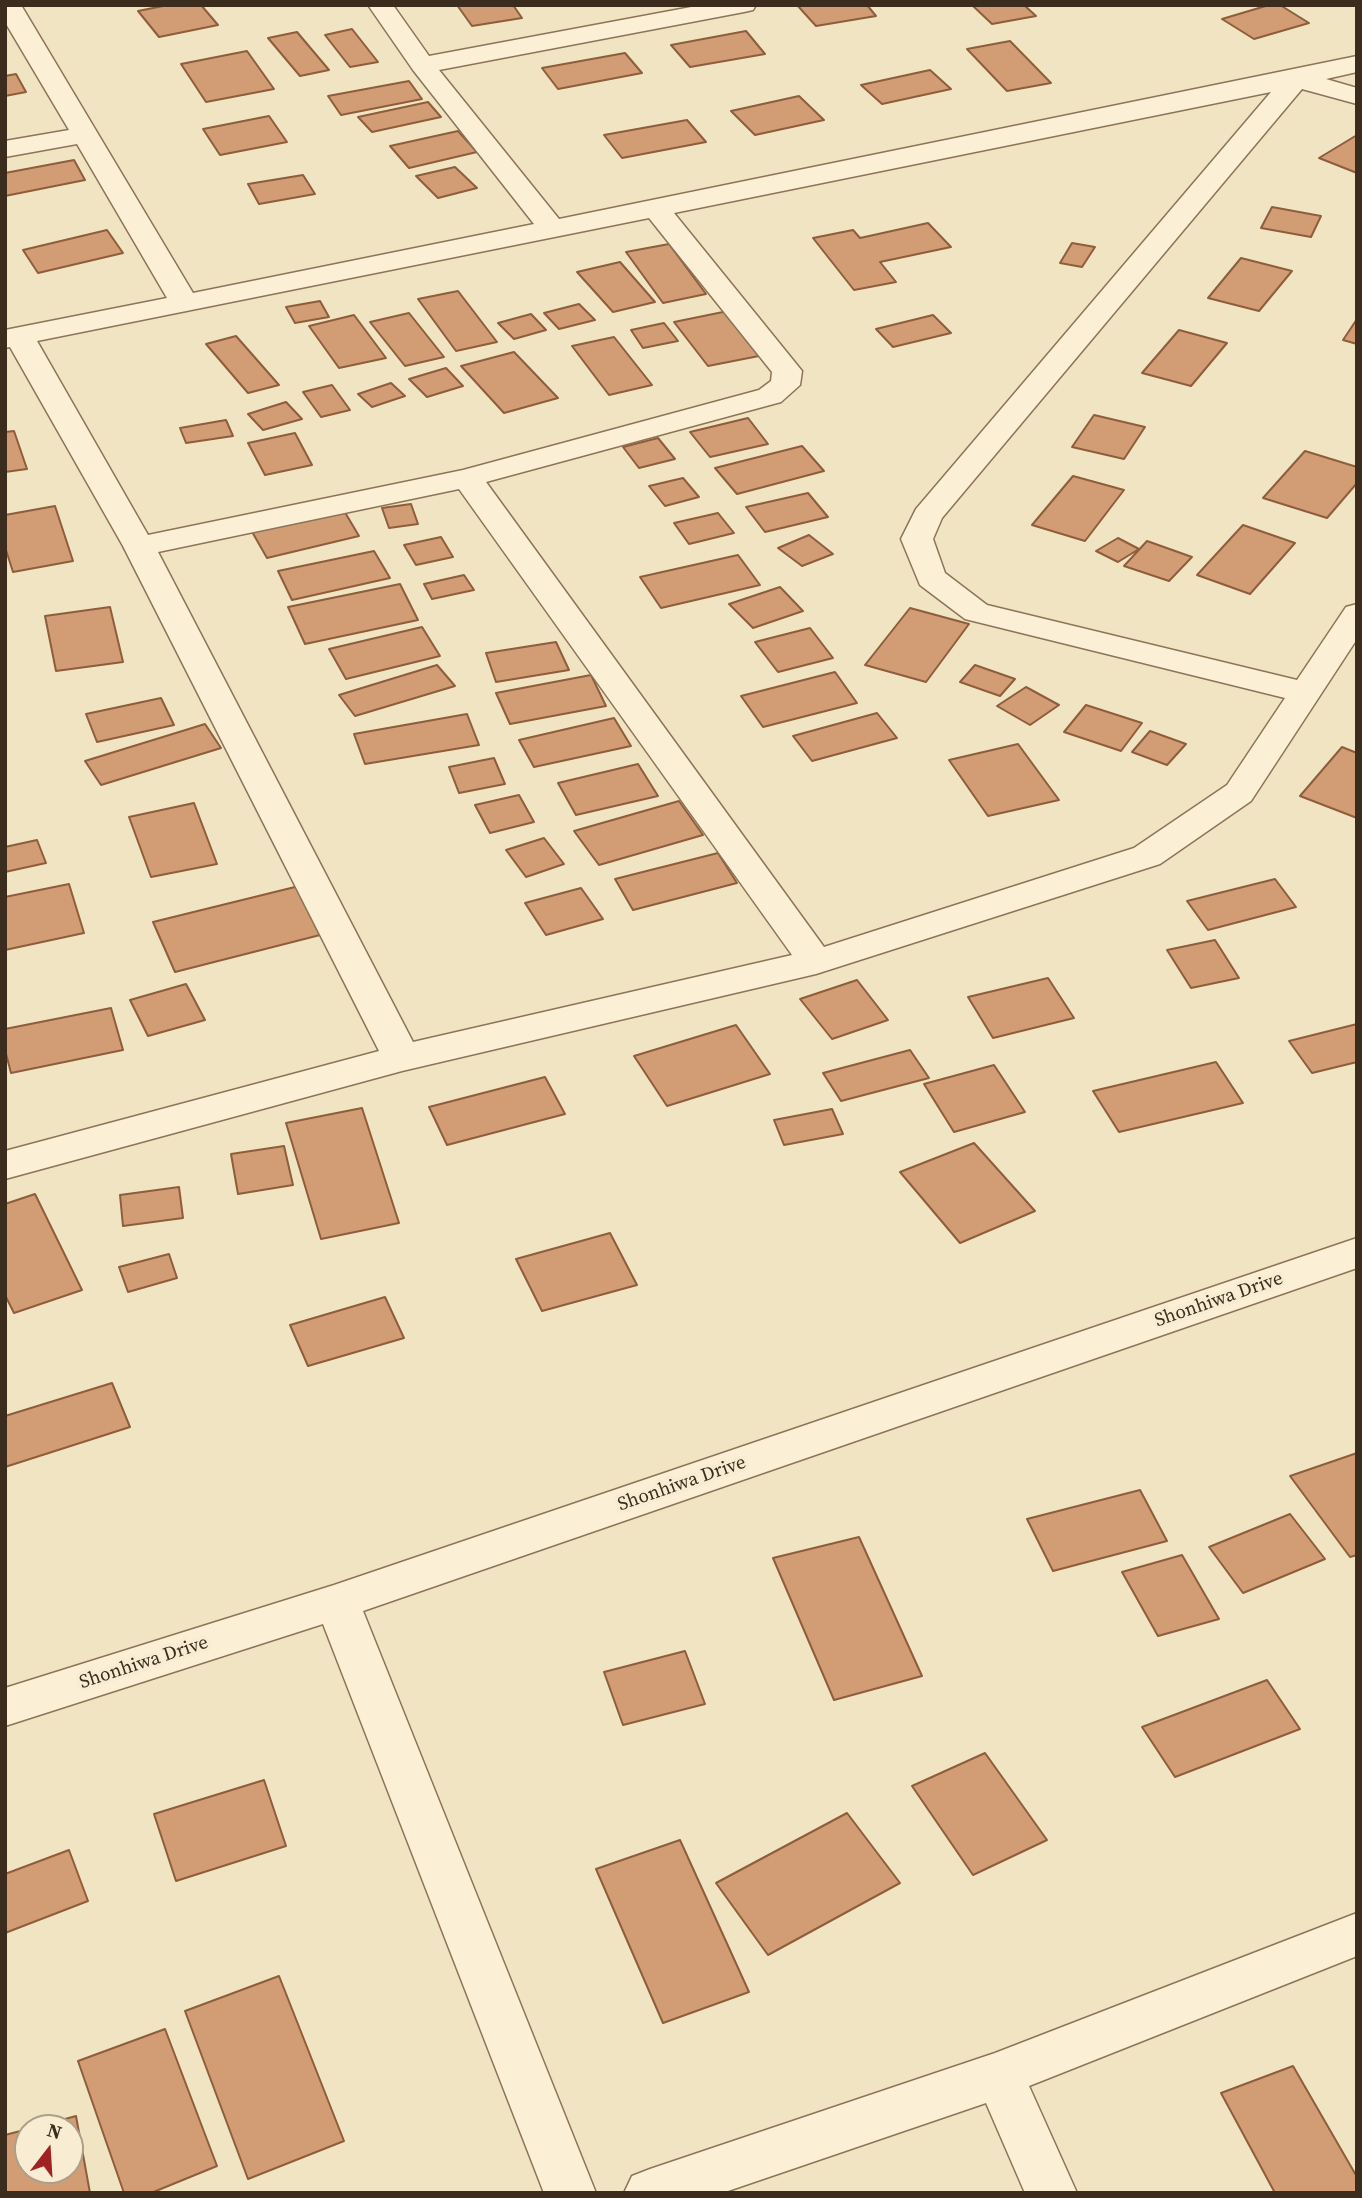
<!DOCTYPE html>
<style>
body{margin:0}
#map{position:relative;width:1362px;height:2198px;overflow:hidden;background:#f1e4c2;font-family:"Source Serif 4",serif}
canvas{display:block}
.frame{position:absolute;inset:0;border:7px solid #3b2c1d;pointer-events:none}
.north{position:absolute;left:14px;top:2114px;width:70px;height:70px;box-sizing:border-box;background:#f8edd2;border:2px solid #aca08a;border-radius:50%;rotate:17deg;font-size:19px;font-weight:700;line-height:28px;text-align:center;color:#3b2c1d}
.north::after{content:'';display:block;margin:auto;width:24px;height:32px;background:#a02323;clip-path:polygon(50% 0,100% 100%,50% 72%,0 100%)}
</style>
<div id="map">
<canvas width="1362" height="2198"></canvas>
<div class="frame"></div>
<div class="north">N</div>
</div>
<script>
const c = document.querySelector('canvas').getContext('2d');
c.lineJoin = 'round';
function paint(path, color) { c.fillStyle = color; c.fill(path, 'evenodd'); }
function trace(path, color, width, dash) { c.strokeStyle = color; c.lineWidth = width; c.lineCap = dash ? 'butt' : 'round'; c.setLineDash(dash || []); c.stroke(path); }
function drawText(font, color, halo, rows, align = 'center') {
  c.font = font + ' "Source Serif 4",serif'; c.lineWidth = 7; c.setLineDash([]); c.textBaseline = 'middle'; c.strokeStyle = halo; c.fillStyle = color; for (const [text, x, y, turn = 0] of rows) {
    c.save(); c.translate(x, y); c.rotate((+turn || 0) * Math.PI / 180); c.textAlign = isNaN(turn) ? turn : align; if (halo) c.strokeText(text, 0, 0); c.fillText(text, 0, 0); c.restore();
  }
}
const building = new Path2D(`
 M168,5H201L218,25L159,37L138,11Z
 M457,5H513L522,18L472,26Z
 M797,5H867L876,16L816,26Z
 M972,5H1024L1036,16L992,24Z
 M1269,5H1280L1309,23L1254,39L1222,19Z
 M352,29L378,62L350,67L325,35Z
 M746,31L765,54L690,67L671,45Z
 M297,32L329,70L300,76L268,38Z
 M1010,41L1051,83L1007,91L967,49Z
 M247,51L274,89L206,102L181,64Z
 M625,53L642,73L558,89L542,68Z
 M930,70L951,89L882,104L861,85Z
 M16,74L26,92L5,96V76Z
 M409,81L422,99L341,115L328,96Z
 M799,96L824,120L755,135L731,111Z
 M428,102L441,117L372,132L358,117Z
 M269,116L287,142L220,155L203,129Z
 M687,120L706,142L622,158L604,135Z
 M458,131L477,152L409,168L390,146Z
 M1357,135V173L1319,158Z
 M74,160L85,180L5,196V173Z
 M455,167L477,188L438,198L416,176Z
 M303,175L315,194L259,204L248,184Z
 M1272,207L1321,216L1311,237L1261,228Z
 M928,223L951,247L880,262L896,282L854,290L813,238L853,230L860,238Z
 M107,230L123,253L38,273L23,250Z
 M1072,243L1095,247L1082,267L1060,263Z
 M669,244L706,294L663,303L626,252Z
 M1241,258L1292,271L1259,311L1208,298Z
 M620,262L655,302L613,312L577,272Z
 M458,291L497,342L456,351L418,299Z
 M320,301L329,317L295,323L286,307Z
 M579,304L595,320L559,329L544,313Z
 M728,311L764,355L708,366L674,322Z
 M409,313L444,357L405,366L370,322Z
 M531,314L546,330L514,339L498,323Z
 M354,315L386,358L339,368L309,326Z
 M933,315L951,333L893,347L876,329Z
 M1357,319V344L1343,340Z
 M664,323L678,341L643,348L631,330Z
 M1179,330L1227,343L1191,386L1142,373Z
 M236,336L279,385L248,393L206,344Z
 M614,337L652,385L609,395L572,346Z
 M514,352L558,398L504,413L461,366Z
 M446,368L463,386L427,397L409,379Z
 M391,383L405,396L372,407L358,394Z
 M332,385L350,410L321,417L303,392Z
 M286,402L302,419L263,430L248,414Z
 M1094,415L1145,427L1124,459L1072,447Z
 M748,418L768,444L710,457L690,432Z
 M226,420L233,436L186,443L180,428Z
 M14,431L27,469L5,472V432Z
 M295,433L312,465L265,475L248,443Z
 M658,438L675,459L639,468L623,447Z
 M802,446L824,471L737,494L715,468Z
 M1305,451L1357,467V483L1327,518L1263,498Z
 M1073,476L1124,490L1085,541L1032,525Z
 M683,478L699,497L665,506L649,486Z
 M808,493L828,517L765,532L746,507Z
 M411,504L418,524L389,528L382,508Z
 M55,506L73,561L13,572L5,547V515Z
 M343,509L359,536L267,558L251,530Z
 M718,513L734,533L689,544L674,523Z
 M1243,525L1295,543L1250,594L1197,575Z
 M809,535L833,554L802,566L778,548Z
 M441,537L453,557L416,565L404,545Z
 M1118,538L1139,549L1118,562L1096,551Z
 M1147,541L1192,557L1169,581L1124,566Z
 M374,551L390,578L292,600L278,571Z
 M738,555L760,585L661,608L640,577Z
 M464,575L474,590L432,599L424,584Z
 M400,584L418,620L305,644L288,607Z
 M780,587L803,611L753,628L729,604Z
 M110,607L123,662L56,671L45,616Z
 M910,608L969,624L926,682L865,665Z
 M422,627L440,656L346,679L329,649Z
 M810,628L833,658L778,672L755,642Z
 M556,642L569,670L496,682L486,653Z
 M437,665L455,686L355,716L339,695Z
 M975,665L1015,679L1000,696L960,682Z
 M835,672L857,703L763,727L741,696Z
 M591,675L606,706L510,724L496,693Z
 M1026,687L1059,705L1030,725L997,706Z
 M161,698L174,725L97,742L86,714Z
 M1086,705L1142,723L1121,751L1064,732Z
 M877,713L897,738L812,761L793,736Z
 M467,714L479,745L365,764L354,734Z
 M614,718L631,746L534,767L519,740Z
 M205,724L221,748L101,785L85,761Z
 M1150,731L1186,744L1167,765L1132,752Z
 M1018,744L1059,800L988,816L949,760Z
 M1342,747L1357,753V818L1300,796Z
 M494,758L505,784L459,793L449,767Z
 M638,764L658,796L576,815L558,783Z
 M519,795L534,822L490,833L475,805Z
 M679,801L703,835L599,865L574,831Z
 M194,803L217,864L151,877L129,817Z
 M544,838L564,864L526,877L506,850Z
 M37,840L46,863L5,872V847Z
 M718,853L737,883L633,910L615,879Z
 M1275,879L1296,907L1208,930L1187,901Z
 M69,884L84,933L5,950V897Z
 M299,886L324,934L175,972L153,922Z
 M581,888L603,919L546,935L525,903Z
 M1215,940L1239,978L1191,988L1167,950Z
 M1048,978L1074,1018L993,1038L968,997Z
 M857,980L888,1020L832,1039L800,999Z
 M186,984L205,1020L148,1036L130,1000Z
 M111,1008L123,1050L11,1073L5,1050V1029Z
 M1357,1024V1062L1312,1073L1289,1041Z
 M736,1025L770,1074L667,1106L634,1056Z
 M910,1050L929,1078L841,1101L823,1073Z
 M1216,1062L1243,1103L1119,1132L1093,1091Z
 M994,1065L1025,1112L954,1132L924,1084Z
 M545,1077L565,1114L447,1145L429,1107Z
 M362,1108L399,1223L321,1239L286,1123Z
 M832,1109L843,1134L784,1145L774,1120Z
 M974,1143L1035,1211L960,1243L900,1172Z
 M284,1146L293,1185L238,1194L231,1154Z
 M179,1187L183,1218L123,1226L120,1195Z
 M35,1194L82,1290L14,1313L5,1295V1204Z
 M610,1233L637,1285L542,1311L516,1259Z
 M169,1254L177,1278L128,1292L119,1267Z
 M385,1297L404,1338L308,1366L290,1325Z
 M112,1383L130,1427L5,1467V1416Z
 M1357,1453V1555L1350,1557L1290,1476Z
 M1140,1490L1167,1541L1053,1571L1027,1519Z
 M1290,1514L1325,1559L1243,1593L1209,1547Z
 M859,1537L922,1676L834,1700L773,1558Z
 M1182,1555L1219,1619L1158,1636L1122,1572Z
 M685,1651L705,1704L623,1725L604,1672Z
 M1267,1680L1300,1729L1175,1777L1142,1727Z
 M985,1753L1047,1840L973,1875L912,1786Z
 M264,1780L286,1846L176,1881L154,1814Z
 M847,1813L900,1883L768,1955L716,1883Z
 M680,1840L749,1992L663,2023L596,1869Z
 M69,1850L88,1901L5,1933V1874Z
 M279,1976L344,2141L248,2179L185,2011Z
 M165,2029L217,2166L151,2193H124L78,2061Z
 M1293,2066L1357,2177V2193H1275L1221,2093Z
 M76,2116L90,2193H5V2135L28,2129V2170H70V2128H32Z`);
const minor = new Path2D(`
 M5,5H21L193,293L534,224L413,70L368,5H393L429,56L702,5H756L753,10L744,12L439,70L559,219L1357,56V72L1326,79L1357,88V104L1302,89L942,518L933,539L945,573L987,605L1297,680L1346,607L1357,604V639L1251,801L1160,864L816,974L402,1071L5,1179V1151L379,1051L123,546L10,347L5,348V330L167,298L77,144L5,157V141L69,130L5,22ZM1271,92L916,509L901,539L920,585L965,619L1285,698L1227,785L1134,848L824,947L486,482L781,402L800,385L802,371L674,213ZM649,218L772,372L771,381L759,390L463,470L148,535L37,341ZM459,489L792,955L413,1042L158,552Z
 M1357,1238V1268L363,1611L596,2193H544L323,1624L5,1726V1688L334,1585Z
 M1357,1913V1956L1029,2086L1077,2193H1025L986,2103L722,2193H624L632,2176L650,2169L995,2053Z`);
const streetNames = [
 ["Shonhiwa Drive",1219,1300,-19],
 ["Shonhiwa Drive",682,1484,-19],
 ["Shonhiwa Drive",144,1663,-18]
];
paint(building, '#d29d75');
trace(building, '#8e5d3c', 2);
trace(minor, '#8d7458', 3);
paint(minor, '#fbf0d6');
drawText('19px', '#3b2c1d', '#f8edd2', streetNames);
</script>
